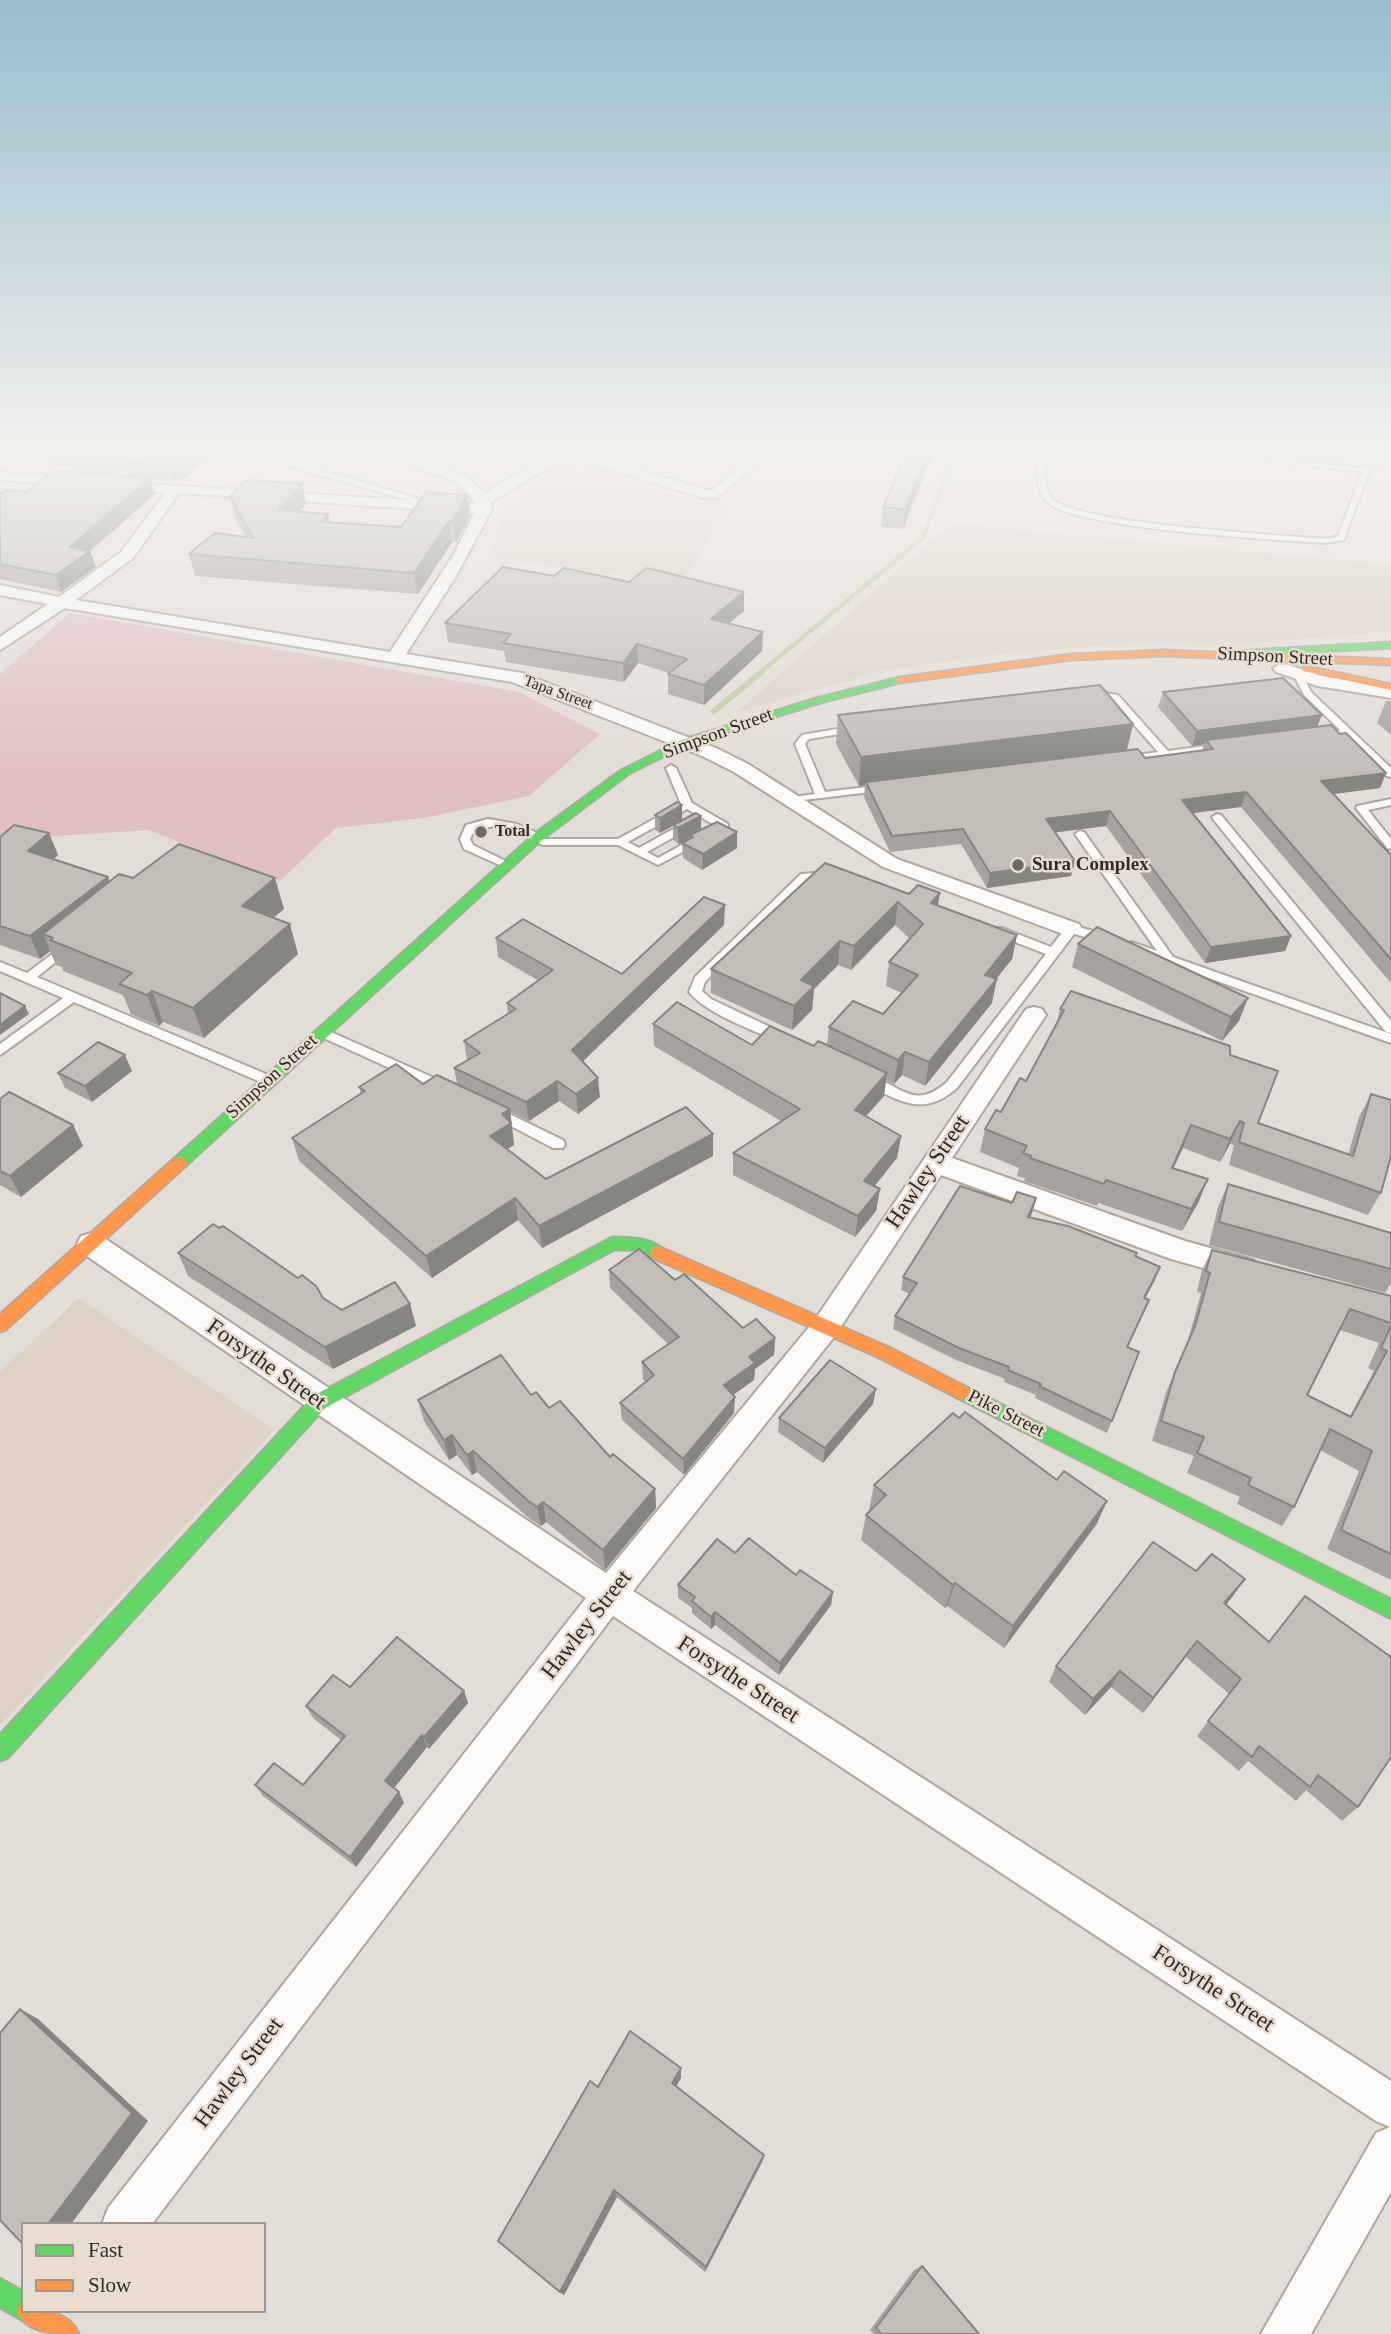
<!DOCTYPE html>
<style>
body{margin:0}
#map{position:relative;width:1391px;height:2334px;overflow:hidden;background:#e3ddd7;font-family:Georgia,serif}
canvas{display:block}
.legend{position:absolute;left:21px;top:2222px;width:245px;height:91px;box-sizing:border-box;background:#e9ddd1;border:2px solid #9f968d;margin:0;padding:9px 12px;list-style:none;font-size:21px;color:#302b27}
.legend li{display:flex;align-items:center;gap:14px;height:35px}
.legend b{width:35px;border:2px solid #9f968d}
</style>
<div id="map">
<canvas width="1391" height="2334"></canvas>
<ul class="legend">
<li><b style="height:9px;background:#63d668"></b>Fast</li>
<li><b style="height:9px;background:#ff974d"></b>Slow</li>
</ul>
</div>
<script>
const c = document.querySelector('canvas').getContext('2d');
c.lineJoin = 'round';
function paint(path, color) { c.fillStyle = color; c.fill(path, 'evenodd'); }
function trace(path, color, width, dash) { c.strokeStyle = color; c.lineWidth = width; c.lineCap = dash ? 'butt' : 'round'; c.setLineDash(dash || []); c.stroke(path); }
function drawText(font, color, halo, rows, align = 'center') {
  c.font = font + ' Georgia,serif'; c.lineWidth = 5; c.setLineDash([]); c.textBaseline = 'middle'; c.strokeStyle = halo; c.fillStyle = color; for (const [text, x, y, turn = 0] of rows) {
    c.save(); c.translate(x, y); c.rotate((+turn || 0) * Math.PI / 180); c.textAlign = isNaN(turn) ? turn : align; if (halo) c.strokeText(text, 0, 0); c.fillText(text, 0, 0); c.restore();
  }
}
const built = new Path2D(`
 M558,462L728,510L682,584L487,557L507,508Z
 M951,523L1391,565V631L1248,644L1131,643L992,655L876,672L737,712Z
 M79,1298L274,1430L0,1725V1372Z`);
const green = new Path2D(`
 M70,613L519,692L600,734L529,796L423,818L336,828L280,881L148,830L0,840V674Z`);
const streamFar1 = new Path2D(`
 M762,671L923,538L956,450`);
const stream = new Path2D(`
 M714,711L764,670`);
const lane = new Path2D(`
 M145,450H153L113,487H107V483Z
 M272,450H281L267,461H261V457Z
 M669,450H680L626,471L619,469Z
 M1038,450H1046C1045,465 1042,485 1052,498C1072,524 1284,535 1326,539L1338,536L1362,472L1155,450H1186L1365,468L1391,454V459L1369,471L1344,540L1326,543C1278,540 1075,529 1047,502C1034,489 1038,467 1038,450Z
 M285,461H291L440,505L433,507L285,465Z
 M1296,674H1302L1311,692L1391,768V777L1387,776L1345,735L1316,737V733L1340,730L1304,695L1294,676Z
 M1092,691L1118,695L1168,751L1220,744L1225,747L1220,750L1122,761V757L1158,752L1112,700L1089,696L1087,694Z
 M854,726L859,729L858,731L809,739L805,744L825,792L883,785L887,786V790L787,802V798L815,794L795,744L802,735Z
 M671,765L676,768L692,803L728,824V828L658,865L618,845H543L537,842L543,839H618L681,804L666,768ZM687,809L716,826L658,858L647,852L694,826V822H686L639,848L628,842Z
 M1391,799V805L1368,810L1391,839V849L1387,848L1356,808L1357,806Z
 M1217,814L1221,815L1391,1021V1033L1386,1032L1213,819L1212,817Z
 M488,819L517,824L544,836L539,839L496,826L475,829L470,839L473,845L514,865L512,867H504L464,849L460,839L466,825Z
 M1080,831L1084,832L1173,957L1391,1034V1043L1127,949L1125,946L1131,942L1157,951L1075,834Z
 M830,872L834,873V877L808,879L705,982L702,991L711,999L787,1035L788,1038L787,1041H777C751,1029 707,1014 689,992L695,977L801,874Z
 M1071,925L1112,936L1114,939L1108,943L1074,934L957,1088C923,1118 899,1101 864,1083L862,1080L864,1077L869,1075C902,1086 914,1111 947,1082L1046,954L994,934V928H1002L1051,947L1067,926Z
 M68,942L72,943L74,946L72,949L37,977L273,1077L275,1080L273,1083H263L74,1002L0,1055V1044L63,998L0,971V962L27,973Z
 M322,1028L450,1085L452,1088L445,1093L440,1091L317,1035L316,1032Z
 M495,1107L563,1140L565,1144L563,1148H553L490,1115L488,1112L490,1109Z`);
const street = new Path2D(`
 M369,450H391L465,475L485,493L557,450H574L707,490H713L757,450H773L717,498L701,497L566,457L491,502L492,509L455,578L406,654L522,673L716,748L748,764L897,859L1079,924L1082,929L1079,934H1063L883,867L734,772L702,756L512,682L65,608L0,650V637L48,604L0,595V585L59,597L121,552L165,493L117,489L112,488V482L476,504L455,481ZM179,493L474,513L454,554L390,652L76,600L133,558Z
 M0,472L79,478L86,482L79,486L0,480Z
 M1282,663L1322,676L1391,688V698L1318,686L1276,672L1273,668Z
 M1034,1007L1042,1009L1046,1015L952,1158L1185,1241L1253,1260L1257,1268L1253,1276L1243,1279L1171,1259L941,1175L834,1337L633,1591L1391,2081V2192L1311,2334H1261L1376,2133L1390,2127L1376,2121L613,1616L152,2224H102L108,2208L586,1598L81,1252L77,1244L81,1236L91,1233L101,1236L606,1573L814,1321L1026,1009Z`);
const fast = new Path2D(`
 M1391,642V648L1230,657L1225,654L1230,651Z
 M900,677L904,678V682L824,702L689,744L629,774L543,839L185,1167H173L171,1163L173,1159L535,833L621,770L681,740L816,698Z
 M612,1237C629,1237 656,1237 666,1253L664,1258L658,1260L636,1250H614L325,1408L8,1758L0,1761V1734L313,1396Z
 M961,1384L1391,1599V1619L955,1397L952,1392L955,1387Z
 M0,2278L23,2291V2311H35L33,2317L23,2321L0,2308Z`);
const slow = new Path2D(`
 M1164,650L1391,659V665L1164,656L1072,660L900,683L895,680L900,677L1072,654Z
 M1307,666L1391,684V690L1303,671V667Z
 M179,1157L185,1159L187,1163L185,1167L6,1330L0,1332V1314L173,1159Z
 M658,1246L889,1347L967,1387L970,1392L967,1397L961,1400L955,1397L877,1357L652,1258L650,1253L652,1248Z
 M23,2300V2311C46,2311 69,2310 79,2334C54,2334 27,2334 16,2311Z`);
const wall = new Path2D(`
 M0,450H215L185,479L172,481L151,480L155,494L90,550L96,567L61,592L0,579V494L26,492L75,473L73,467L52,465L50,459L0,455ZM123,466L126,476L112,475Z
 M907,450H934L903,529L881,527L883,507Z
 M1275,450H1347L1343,463L1275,456Z
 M302,484L306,504L300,511L328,514L330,522L401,527L467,495L470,516L456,542H452L418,594L195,576L189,554L246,537L235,518L230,497Z
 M554,576L744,592V611L729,623L763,632L762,651L704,705L668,694V674L669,673L638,663L624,682L506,662L504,651L448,642L445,623Z
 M1163,692L1317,727L1340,734L1386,773L1380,788L1334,794L1391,855V983L1241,807L1192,813L1291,936L1285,951L1205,963L1106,826L1055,832L1075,861L1071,876L987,888L961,844L890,852L864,797L865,785L859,786L836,744L838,715L1133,724L1127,750L1145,758L1202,751L1204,744L1192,746L1158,707Z
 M1386,701H1391V735L1377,723Z
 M682,805V820L701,830L737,832V848L702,870L683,858L682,843L690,838V837L679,844L673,840V826L660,833L655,830V815Z
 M49,833L58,855L54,859L110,881L133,878L284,909L273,918L298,954L204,1038L163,1022L159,1026L131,1014L123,995L63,971L62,967L56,965L50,951L40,959L0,945V837Z
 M825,863L1017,935L1012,959L996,979L992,1003L925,1086L902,1075L894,1084L886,1080L884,1096L866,1116L901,1136L897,1158L874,1186L880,1189L876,1211L855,1237L733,1175V1153L781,1121L654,1046L653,1024L752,1045L814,1046L827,1045L829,1027L883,1014L902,993L886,986L889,962L910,939L895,925L851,970L838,965L814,989L812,1010L792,1030L711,993V969Z
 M724,925L583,1061L600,1097L578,1114L559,1101L529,1121L510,1112L514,1145L507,1149L546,1179L713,1156L542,1248L518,1220L432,1278L299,1161L292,1138L361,1094L359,1087L423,1084H457L454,1068L467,1060L464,1041L508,1014L507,1003L539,981L498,957L496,938L622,974Z
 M1078,944L1239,1021L1222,1041L1072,967Z
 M1060,1009L1230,1055L1258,1123L1348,1155L1359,1117L1371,1094L1381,1193L1368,1215L1229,1165L1234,1145L1230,1144L1220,1162L1183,1148L1173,1168L1199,1201L1182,1231L1098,1203L1097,1206L1024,1181L1025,1178L1017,1176L1019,1168L980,1152L985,1129L1026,1081L1056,1025Z
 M132,1071L92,1102L65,1088L58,1073Z
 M0,1099L73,1125L83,1146L21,1197L0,1185Z
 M1228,1184L1391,1233V1283L1385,1293L1209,1245L1218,1207Z
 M1036,1198L1030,1217L1135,1256L1155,1280L1145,1298L1128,1347L1139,1352L1107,1433L1035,1398L1036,1395L1004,1382L1005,1379L956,1360L893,1329L895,1316L910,1294L901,1290L903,1277L1012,1203Z
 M1212,1250L1391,1296V1580L1327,1549L1359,1471L1320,1450L1294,1507L1282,1526L1237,1504L1240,1497L1187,1473L1194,1456L1152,1441L1166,1392L1186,1347L1201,1293L1197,1292L1202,1270ZM1340,1330L1379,1343L1368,1368L1374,1371L1350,1416L1307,1395Z
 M178,1253L323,1298L342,1310L410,1304L416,1326L333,1369L188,1276Z
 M609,1270L675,1280L743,1328L775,1338L774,1355L755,1369L754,1380L733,1395L734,1413L684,1475L622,1420L620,1403L646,1382L643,1379L642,1362L668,1344L610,1288Z
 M531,1395L549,1408L610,1457L655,1489L656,1508L605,1570L546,1522L541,1526L530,1519L477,1472L472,1475L457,1455L449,1460L424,1421L418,1400Z
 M873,1404L823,1463L778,1432L779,1418Z
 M959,1418L1057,1480L1107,1501L1096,1525L1004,1648L947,1606L945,1608L861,1540L866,1515L870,1511L869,1510L874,1485Z
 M735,1553L796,1575L833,1592L831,1605L779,1675L715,1625L711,1629L692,1613V1608L678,1598V1585Z
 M1196,1571L1245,1579L1226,1605L1358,1807L1342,1821L1306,1790L1296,1801L1248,1761L1239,1771L1197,1736L1229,1694L1186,1657L1143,1713L1111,1687L1085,1715L1049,1682L1056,1666Z
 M350,1687L464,1691L468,1703L429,1749L427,1747L394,1788L404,1803L356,1867L263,1796L255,1785H303L341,1740L313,1718L306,1706Z
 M681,2068V2078L676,2086L764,2155L762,2162L705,2272L617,2197L564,2295L498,2241L598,2087Z
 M922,2266L979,2334H874L870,2330L914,2270Z`);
const shadedWall = new Path2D(`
 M118,450H140L122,462L123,466L110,477L105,461Z
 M195,450H215L185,479L172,481L168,465Z
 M928,450H934L903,529L905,509Z
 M150,478L155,494L89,552L90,551L96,567L61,592L56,575L70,547Z
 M302,484L306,504L284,530L279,510Z
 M467,495L470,516L456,542L453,521Z
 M328,514L332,535L321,522Z
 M449,521L452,542L418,594L414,573Z
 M744,592V611L711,638V619Z
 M763,632L762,651L704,705V685Z
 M637,644L638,663L624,682L623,663Z
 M1322,715L1316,730L1206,740L1204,744L1192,746L1197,731Z
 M1133,724L1126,753L866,782L865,785L859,786L861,757Z
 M1386,773L1380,788L1316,796L1321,781Z
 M1246,792L1241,807L1177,815L1182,800Z
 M682,805V820L660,833V818Z
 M1110,811L1106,826L1043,834L1046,819Z
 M701,816V831L690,835V837L679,844L678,828Z
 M737,832V848L702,870L703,854Z
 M49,833L58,855L38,874L28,851Z
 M1075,861L1071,876L987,888L990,873Z
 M108,877L117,900L53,938L43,934L50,951L40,959L30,936Z
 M275,878L284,909L251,936L242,906Z
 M940,893L936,917L931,903Z
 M898,902L895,925L851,970L854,946Z
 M725,905L724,925L574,1070L572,1050Z
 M290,924L298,954L204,1038L193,1008Z
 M1017,935L1012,959L980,999L985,975Z
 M1291,936L1285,951L1205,963L1211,947Z
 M840,941L838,965L814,989L812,1010L792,1030L794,1006L801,980Z
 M997,979L992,1003L925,1086L929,1062Z
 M152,991L163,1022L159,1026L147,995Z
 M1248,998L1239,1021L1222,1041L1231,1017Z
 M25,1006L29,1014L0,1035V1025Z
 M905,1052L902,1075L894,1084L898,1060Z
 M125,1055L132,1071L92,1102L85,1086Z
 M887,1073L884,1096L852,1132L855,1110Z
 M598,1078L600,1097L578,1114L576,1094Z
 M557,1081L559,1101L529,1121L526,1102Z
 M510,1109L514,1145L493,1158L490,1136L502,1114Z
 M1240,1121L1230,1144L1220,1162L1230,1139Z
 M73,1125L83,1146L21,1197L10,1176Z
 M1191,1125L1183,1148L1163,1190L1172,1168Z
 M713,1134V1156L542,1248L539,1226Z
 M901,1136L897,1158L861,1203L864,1181Z
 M1208,1179L1199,1201L1182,1231L1191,1209Z
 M880,1189L876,1211L855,1237L858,1216Z
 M515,1198L518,1220L432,1278L426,1256Z
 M1036,1198L1033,1211L1024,1229L1028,1217Z
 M1160,1267L1155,1280L1139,1310L1144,1298Z
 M410,1304L416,1326L333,1369L325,1347Z
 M775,1338L774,1355L755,1369L754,1380L723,1402L724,1385L749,1357Z
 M876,1389L873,1404L823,1463L825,1448Z
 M735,1397L734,1413L684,1475L683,1459Z
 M452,1435L457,1455L449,1460L444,1440Z
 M473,1451L477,1472L472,1475L467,1455Z
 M655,1489L656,1508L605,1570L603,1550Z
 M1107,1501L1096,1525L1004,1648L1013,1626Z
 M543,1502L546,1522L541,1526L537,1507Z
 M1245,1579L1233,1596L1213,1620L1224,1603Z
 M955,1583L947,1606L945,1608L953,1585Z
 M833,1592L831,1605L779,1675L780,1663Z
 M715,1612V1625L711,1629V1617Z
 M1197,1641L1186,1657L1143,1713L1153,1698Z
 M1120,1671L1111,1687L1085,1715L1093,1699Z
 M464,1691L468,1703L429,1749L424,1737Z
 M422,1735L427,1747L391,1792L385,1781Z
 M399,1792L404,1803L356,1867L350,1857Z
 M20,2009L38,2019L148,2121L71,2224H48Z
 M681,2068V2078L673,2092L672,2083Z
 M764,2155L762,2162L705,2272L706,2267Z
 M614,2190L617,2197L564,2295L560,2292Z`);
const building = new Path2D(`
 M52,450H118L105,461L70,459L78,453Z
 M135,450H195L181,464L168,465L122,462Z
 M907,450H928L905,509L883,507Z
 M54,471L150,478L70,547L90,551L56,575L0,564V494L6,490L26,492Z
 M251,480L302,484L279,510L328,514L321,522L401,527L426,492L467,495L453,521H449L414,573L189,554L215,533L254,538L230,497L244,482Z
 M503,567L554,576L564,568L629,582L647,568L744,592L711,619L763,632L704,685L668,674L687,659L637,644L623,663L503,643L511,634L445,623Z
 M1283,678L1322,715L1197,731L1163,692Z
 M1100,685L1133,724L861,757L838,715Z
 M1331,725L1340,734L1346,733L1386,773L1321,781L1391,855V959L1246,792L1182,800L1291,936L1211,947L1110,811L1046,819L1075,861L990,873L963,829L892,836L866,782L1138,749L1145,758L1213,749L1206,740Z
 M677,802L682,805L660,818L655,815Z
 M696,813L701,816L678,828L673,825Z
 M717,822L737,832L703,854L682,843L693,837L690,835Z
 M14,825L49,833L28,851L108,877L30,936L0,926V837Z
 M179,844L275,878L242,906L290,924L193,1008L152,991L147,995L119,984L132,973L50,940L53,938L43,934L119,874L133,878Z
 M825,863L909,894L918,885L940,893L931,903L1017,935L985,975L997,979L929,1062L905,1052L898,1060L829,1027L853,1001L883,1014L918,975L889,962L923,924L898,902L854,946L840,941L801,980L814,986L794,1006L711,969Z
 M704,897L725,905L572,1050L598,1078L576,1094L557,1081L526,1102L454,1068L480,1053L464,1041L516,1009L507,1003L553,970L496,938L523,919L622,974Z
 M1097,927L1248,998L1231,1017L1078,944Z
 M1071,991L1230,1046V1055L1278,1071L1258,1123L1353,1156L1371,1094L1391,1100V1156L1381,1193L1239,1142L1244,1123L1240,1121L1230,1139L1191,1125L1172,1168L1208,1179L1191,1209L1106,1180L1104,1184L1030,1158L1031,1156L1023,1153L1027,1146L985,1129L996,1110L1001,1112L1020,1078L1026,1081L1064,1010L1060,1009Z
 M0,993L25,1006L0,1025Z
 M677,1002L752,1045L770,1026L814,1046L818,1041L887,1073L855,1110L901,1136L864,1181L880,1189L858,1216L733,1153L800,1109L653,1024Z
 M98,1042L125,1055L85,1086L58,1073Z
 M396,1064L423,1084L437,1075L510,1109L502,1114L511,1123L490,1136L546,1179L686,1107L713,1134L539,1226L515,1198L426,1256L292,1138L365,1091L359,1087Z
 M9,1092L73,1125L10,1176L0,1171V1099Z
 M1228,1184L1391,1233V1269L1219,1222Z
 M960,1186L1012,1203L1017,1192L1036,1198L1028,1217L1068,1226L1137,1253L1135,1256L1160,1267L1144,1298L1149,1300L1127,1347L1139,1352L1112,1421L1039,1386L1041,1384L1008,1370L1009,1367L959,1348L895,1316L917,1283L903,1277Z
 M213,1224L219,1228L223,1226L298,1278L302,1275L316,1286L323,1298L342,1310L395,1282L410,1304L325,1347L178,1253Z
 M639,1249L675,1280L684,1274L743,1328L756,1319L775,1338L749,1357L755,1363L724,1385L735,1397L683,1459L620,1403L654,1375L642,1362L679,1337L609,1270Z
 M1212,1250L1391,1296V1323L1350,1309L1307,1395L1351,1417L1387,1351L1381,1348L1391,1326V1554L1341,1530L1372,1451L1330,1429L1294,1507L1248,1485L1251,1478L1197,1453L1204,1437L1161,1421L1175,1372L1195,1326L1210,1273L1206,1271Z
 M501,1355L531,1395L536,1392L549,1408L560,1401L610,1457L613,1454L655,1489L603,1550L543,1502L537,1507L527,1500L473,1451L467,1455L452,1435L444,1440L418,1400Z
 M830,1360L876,1389L825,1448L779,1418Z
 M965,1412L1057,1480L1064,1471L1107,1501L1013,1626L955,1583L953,1585L866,1515L886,1495L874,1485L953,1413L959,1418Z
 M749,1538L796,1575L800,1570L833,1592L780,1663L715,1612L711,1617L692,1601L695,1597L678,1585L717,1539L735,1553Z
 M1153,1542L1196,1571L1212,1554L1245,1579L1224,1603L1269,1642L1305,1596L1391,1657V1757L1358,1807L1318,1775L1310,1787L1259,1746L1252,1757L1208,1721L1241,1679L1197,1641L1153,1698L1120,1671L1093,1699L1056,1666Z
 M397,1637L464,1691L424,1737L422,1735L385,1781L399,1792L350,1857L255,1785L274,1763L303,1785L345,1736L306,1706L333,1675L350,1687Z
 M20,2009L132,2113L48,2224H23V2244L0,2220V2033Z
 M630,2031L681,2068L672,2083L764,2155L706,2267L614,2190L560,2292L498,2241L590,2081L598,2087Z
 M922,2266L979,2334H881L876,2328Z`);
const markers = [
 [481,832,7,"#6f6965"],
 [1018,865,7,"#6f6965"]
];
const farStreetnames = [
 ["Tapa Street",558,693,20]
];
const farPoinames = [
 ["Total",495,832]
];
const streetNames = [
 ["Simpson Street",1275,657,3],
 ["Simpson Street",718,734,-20],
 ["Simpson Street",272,1077,-42],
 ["Pike Street",1006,1414,27]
];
const poiNames = [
 ["Sura Complex",1032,865]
];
const nearStreetnames = [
 ["Hawley Street",928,1172,-56],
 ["Forsythe Street",266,1365,35],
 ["Hawley Street",587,1625,-52],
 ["Forsythe Street",738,1680,33],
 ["Forsythe Street",1213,1989,33],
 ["Hawley Street",239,2073,-53]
];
paint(built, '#ded1c6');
paint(green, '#dfbfc0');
trace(streamFar1, '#c1c9a1', 4.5);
trace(stream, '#c1c9a1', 6);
trace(lane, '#aba7a2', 4);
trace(street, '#aba7a2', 4);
trace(fast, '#aba7a2', 3);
trace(slow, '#aba7a2', 3);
paint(lane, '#fbfaf9');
paint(street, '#fbfaf9');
paint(fast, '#63d668');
paint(slow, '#ff974d');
paint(wall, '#a6a39e');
paint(shadedWall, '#878581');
paint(building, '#c1beb8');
trace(building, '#878581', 2);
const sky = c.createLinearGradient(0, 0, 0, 777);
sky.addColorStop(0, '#98bccc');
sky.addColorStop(0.58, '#f2f0ed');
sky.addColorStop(1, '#f2f0ed00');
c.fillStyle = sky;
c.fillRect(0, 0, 1391, 777);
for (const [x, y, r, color] of markers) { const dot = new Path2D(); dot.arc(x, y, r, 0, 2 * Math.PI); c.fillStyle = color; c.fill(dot); trace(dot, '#e9ddd1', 2.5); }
drawText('16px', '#302b27', '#e9ddd1', farStreetnames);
drawText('bold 16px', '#302b27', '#e9ddd1', farPoinames, 'left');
drawText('19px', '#302b27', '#e9ddd1', streetNames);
drawText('bold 19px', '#302b27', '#e9ddd1', poiNames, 'left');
drawText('23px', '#302b27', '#e9ddd1', nearStreetnames);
</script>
